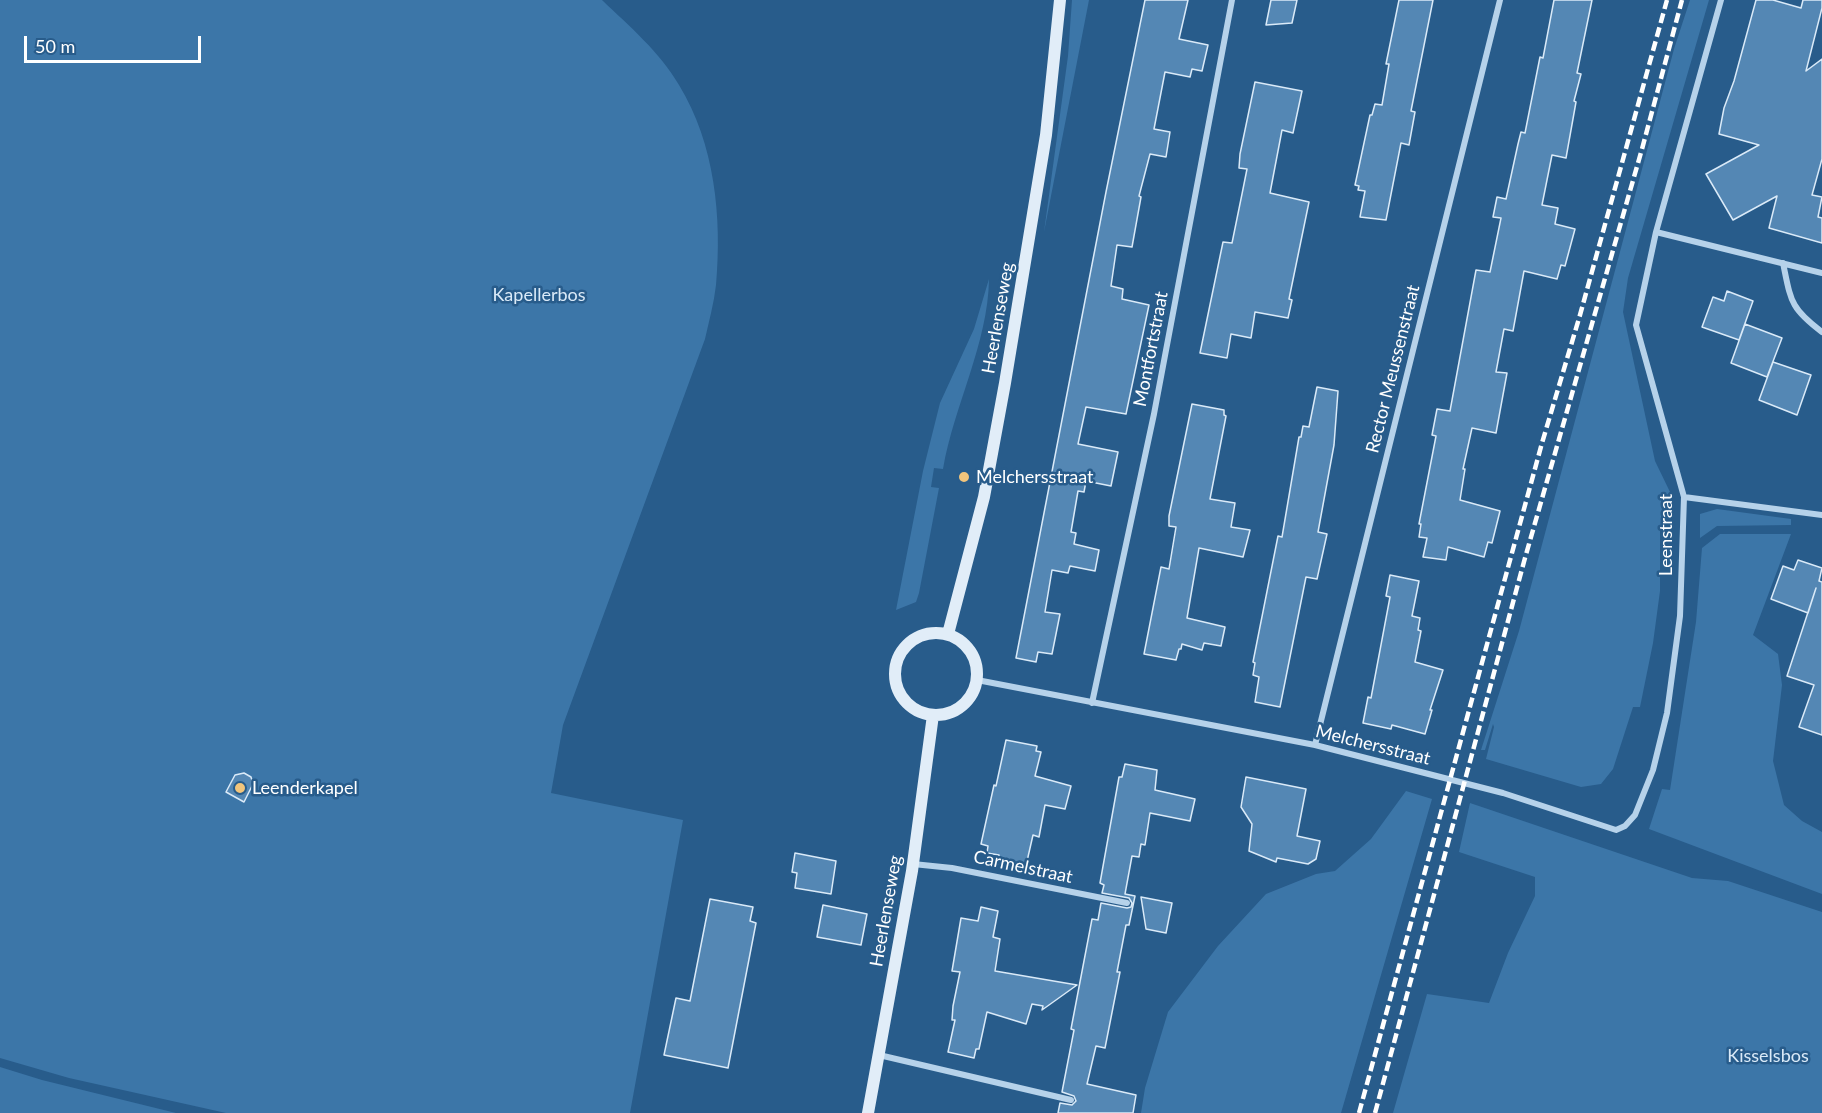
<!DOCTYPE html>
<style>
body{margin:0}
#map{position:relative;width:1822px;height:1113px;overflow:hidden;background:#285c8b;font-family:Lato,sans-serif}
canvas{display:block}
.scale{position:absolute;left:24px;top:36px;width:177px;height:27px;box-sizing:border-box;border:3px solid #fff;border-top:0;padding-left:8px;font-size:18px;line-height:21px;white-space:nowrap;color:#fff;-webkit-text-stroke:4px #285c8b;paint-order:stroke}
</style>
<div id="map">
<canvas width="1822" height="1113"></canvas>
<div class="scale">50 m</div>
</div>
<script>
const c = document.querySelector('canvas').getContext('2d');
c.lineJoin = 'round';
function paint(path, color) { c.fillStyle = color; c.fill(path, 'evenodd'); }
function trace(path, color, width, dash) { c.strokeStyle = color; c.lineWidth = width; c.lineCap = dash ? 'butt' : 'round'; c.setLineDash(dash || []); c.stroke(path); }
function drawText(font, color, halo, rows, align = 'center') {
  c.font = font + ' Lato,sans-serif'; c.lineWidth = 5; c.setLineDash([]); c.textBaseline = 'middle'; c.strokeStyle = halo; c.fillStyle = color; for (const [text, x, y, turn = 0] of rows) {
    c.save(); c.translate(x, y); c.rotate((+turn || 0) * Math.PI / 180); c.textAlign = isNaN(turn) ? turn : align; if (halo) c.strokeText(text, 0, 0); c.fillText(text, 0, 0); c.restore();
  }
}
const green = new Path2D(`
 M0,0H602C629,26 660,52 679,85C715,144 722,217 716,285C714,303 709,321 705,339L563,725L551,793L683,820L630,1113H226L69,1078L0,1058Z
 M1072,0H1089L1044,232L1068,56Z
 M1690,0H1709L1628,278L1623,312L1655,461L1670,492L1669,513L1660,528V591L1653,643L1640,707H1633L1613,769L1601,784L1581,787L1486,759L1494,727L1493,724L1485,750H1481L1519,631L1674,49Z
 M989,279C988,344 954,405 943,469L934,468L931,487L939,488L919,593L916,602L896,610L923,471L940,403L974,329Z
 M1717,509L1791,519V525L1717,526L1700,538V514Z
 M1720,534H1791L1753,635L1778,654L1782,685L1773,761L1784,805L1802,821L1822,832V894L1649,829L1662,789L1670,790L1696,622L1702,548Z
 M1406,791L1432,799L1341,1113H1141L1145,1088L1168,1012L1218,946L1266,894L1316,874L1335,871L1371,839Z
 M1470,803L1692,878L1728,881L1822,912V1113H1393L1427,994L1489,1003L1508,953L1535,896V877L1459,852Z
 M0,1067L42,1080L176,1113H0Z`);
const building = new Path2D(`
 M1145,0H1188L1179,39L1208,45L1202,71L1192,69L1190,77L1165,72L1154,129L1170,132L1166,157L1150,154L1139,196L1141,197L1132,247L1117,245L1111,286L1123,289L1122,299L1149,305L1126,414L1086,407L1078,444L1118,452L1111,486L1086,481L1084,492L1078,491L1071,532L1076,533L1074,544L1099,550L1095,571L1070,566L1068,573L1052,570L1045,612L1060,614L1052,654L1038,652L1036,662L1016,658L1106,192Z
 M1271,0H1297L1292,23L1266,25Z
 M1399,0H1433L1411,111L1415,112L1409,145L1401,143L1386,220L1360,217L1365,191L1358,190L1359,186L1355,185L1370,115H1372L1375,104L1382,105L1389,64H1386Z
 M1554,0H1592L1577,73L1581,74L1574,101L1576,102L1566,158L1552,155L1542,205L1558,208L1555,224L1575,229L1565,266L1561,265L1557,279L1524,271L1513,331L1504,329L1496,372L1507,373L1496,433L1472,428L1463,469H1465L1460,500L1500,511L1492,543L1488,542L1484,557L1448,547L1446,560L1423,557L1427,538L1419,537L1421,524H1419L1436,436L1432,435L1437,409L1450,411L1476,270L1490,272L1501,218L1493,217L1497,197L1506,199L1518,144L1521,132L1525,133L1540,57L1543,58Z
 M1756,0H1773L1801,8L1803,0H1822V8L1806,71L1822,59V159L1812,195L1822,197L1818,217L1822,218V243L1769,228L1777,196L1733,220L1706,174L1759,145L1719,134L1724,108L1734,81Z
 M1255,82L1302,91L1293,133L1282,130L1270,193L1309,202L1289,299L1292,300L1288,318L1255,312L1251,338L1231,334L1227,358L1200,353L1223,242L1232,243L1242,194L1247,169L1239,168L1240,154Z
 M1727,291L1753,301L1739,340L1702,327L1713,297L1724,301Z
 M1745,324L1782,338L1767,377L1731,363Z
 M1773,362L1811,375L1797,415L1759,400Z
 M1317,387L1338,391L1334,445L1318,532L1327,534L1317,579L1306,577L1280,707L1255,702L1259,677L1253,675L1255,663L1253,662L1278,536L1282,537L1299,437H1301L1303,426L1309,427Z
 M1192,404L1224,410V415L1226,416L1210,499L1235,503L1231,527L1250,530L1243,557L1199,548L1187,618L1225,627L1221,646L1204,643L1202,650L1182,644L1181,649H1179L1176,660L1144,654L1161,567L1169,569L1176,527L1169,526V516Z
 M1798,560L1822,568L1819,581L1822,582V735L1799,727L1814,685L1787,676L1816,588L1808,613L1771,599L1783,566L1794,570Z
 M1390,575L1419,581L1412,616L1420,618L1418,630L1421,631L1415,662L1443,670L1430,710H1432L1425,734L1392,725L1391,729L1363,723L1368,697L1371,698L1390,597L1386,596Z
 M1006,740L1037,746L1036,751L1041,752L1035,776L1071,786L1065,809L1045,805L1039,837L1033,835L1025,870L998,864L999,855L987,853L988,846L981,844L994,785L996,786Z
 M1125,764L1157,770L1155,790L1195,799L1190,821L1150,813L1145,845L1141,844L1139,857L1132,856L1125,894L1135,896L1129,925H1126L1117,972H1120L1105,1048L1096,1046L1087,1084L1136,1095L1133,1113H1058L1060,1103L1072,1105L1076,1101L1074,1096L1062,1092L1074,1030L1071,1029L1092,919L1098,920L1101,903L1127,908L1131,907L1132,903L1129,898L1102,893L1104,885L1100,883L1119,777H1122Z
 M244,773L251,777L253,784L244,802L226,792L235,775Z
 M1246,777L1306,789L1297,836L1320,841L1316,859L1308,864L1277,858L1276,862L1249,851L1252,824L1241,807Z
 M795,853L836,861L831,894L795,888L797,873L792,872Z
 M1141,897L1172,903L1166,933L1146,929Z
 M710,899L753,907L750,921L756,923L728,1068L664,1055L676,998L690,1001Z
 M823,905L867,914L861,945L817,937Z
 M981,907L998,911L993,937L1000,939L995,971L1077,985L1042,1010L1043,1006L1032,1004L1026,1024L987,1012L979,1049H976L974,1058L948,1052L955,1020H952L953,1006L960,972L952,971L961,918L978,921Z`);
const minor = new Path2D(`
 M1721,0L1656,232L1822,273
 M1783,263C1791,301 1790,308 1822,332
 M1684,497L1822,515
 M977,680L1315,745L1503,793L1616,830L1625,826L1635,815L1653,770L1667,713L1680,616L1684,497L1636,325L1656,232
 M1092,703L1154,414L1232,0
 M1315,745L1500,0
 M913,864L952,868L1127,903
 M879,1055L1071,1100`);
const secondary = new Path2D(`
 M895 674a41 41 0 1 1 82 0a41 41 0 1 1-82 0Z
 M948,634L984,497L1005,383L1046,135L1060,0
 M868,1113L912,871L933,715`);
const rail = new Path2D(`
 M1359,1113L1542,443L1580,315L1667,0
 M1375,1113L1525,558L1642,149L1682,0`);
const markers = [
 [964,477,6,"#f2c57c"],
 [240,788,6,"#f2c57c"]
];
const parkNames = [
 ["Kapellerbos",539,295],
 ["Kisselsbos",1768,1056]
];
const streetNames = [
 ["Heerlenseweg",998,318,-80],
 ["Montfortstraat",1151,349,-79],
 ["Rector Meussenstraat",1393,369,-76],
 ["Leenstraat",1666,535,-90],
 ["Melchersstraat",1373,745,14],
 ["Carmelstraat",1023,867,12],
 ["Heerlenseweg",886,911,-80]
];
const poiNames = [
 ["Melchersstraat",976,477],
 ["Leenderkapel",252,788]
];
paint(green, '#3c76a8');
paint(building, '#5487b4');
trace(building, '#daeaf8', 1.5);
trace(minor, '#b6d2ea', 6);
trace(secondary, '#e1edf8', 12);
trace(rail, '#fff', 4.5, [10, 4.5]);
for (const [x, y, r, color] of markers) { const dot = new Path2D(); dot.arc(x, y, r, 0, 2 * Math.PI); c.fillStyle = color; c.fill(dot); trace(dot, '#285c8b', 2); }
drawText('18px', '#daeaf8', '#285c8b', parkNames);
drawText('18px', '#fff', '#285c8b', streetNames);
drawText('18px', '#fff', '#285c8b', poiNames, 'left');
</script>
